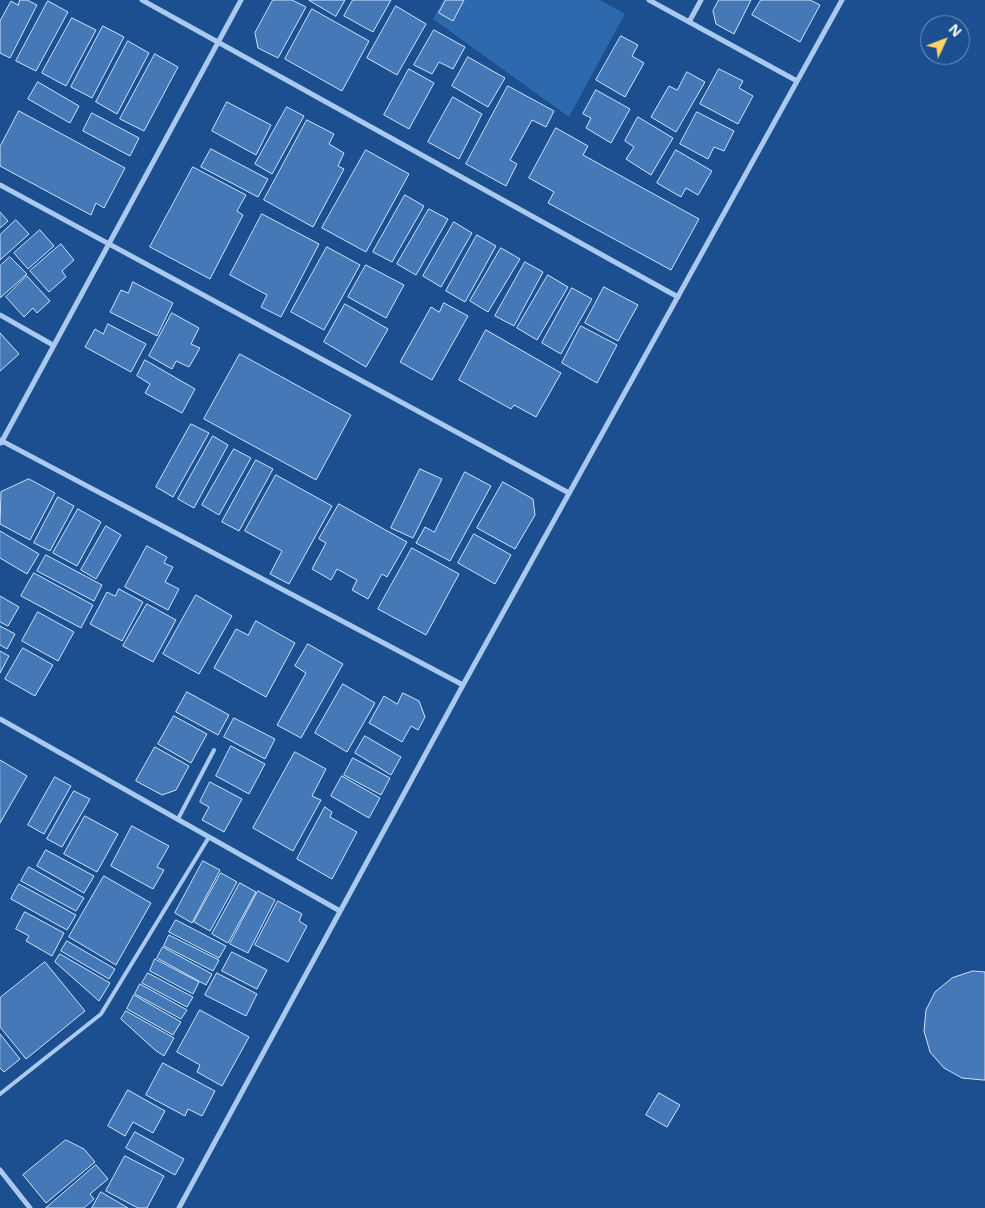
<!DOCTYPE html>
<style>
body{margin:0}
#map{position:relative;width:985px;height:1208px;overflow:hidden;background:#1b4f8f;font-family:"Noto Sans",sans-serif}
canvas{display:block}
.north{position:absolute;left:920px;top:15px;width:50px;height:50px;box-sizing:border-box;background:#1b4f8f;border:1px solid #7695bc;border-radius:50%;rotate:47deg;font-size:14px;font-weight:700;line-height:20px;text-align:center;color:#fff}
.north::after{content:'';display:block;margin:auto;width:18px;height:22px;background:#ffd166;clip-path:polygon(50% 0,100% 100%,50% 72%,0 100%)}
</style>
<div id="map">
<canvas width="985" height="1208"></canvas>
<div class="north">N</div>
</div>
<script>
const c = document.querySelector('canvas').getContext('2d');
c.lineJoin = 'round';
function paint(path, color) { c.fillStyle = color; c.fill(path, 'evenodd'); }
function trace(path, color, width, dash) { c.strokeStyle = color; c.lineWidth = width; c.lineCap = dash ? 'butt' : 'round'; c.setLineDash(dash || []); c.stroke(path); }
const green = new Path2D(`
 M443,0H600L625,14L569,117L433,19Z`);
const building = new Path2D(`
 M20,0H27L37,5L10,58L0,53V21L11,1L18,5Z
 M273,0H292L306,7L278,58L258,48L255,33Z
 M309,0H345L336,16Z
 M353,0H391L373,32L344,16Z
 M446,0H464L453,21L439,13Z
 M719,0H751L734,34L716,24L713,11Z
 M761,0H810L820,5L800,42L752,15Z
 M48,1L68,12L36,71L16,61Z
 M396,6L426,24L397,75L367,58Z
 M312,9L369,41L342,91L285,59Z
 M72,18L96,30L66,86L42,73Z
 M103,26L124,37L92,98L71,87Z
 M434,30L465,47L453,69L439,62L432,74L414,65Z
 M621,36L638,45L632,56L644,63L625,97L596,80Z
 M128,41L149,53L117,114L96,102Z
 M155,54L178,67L144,131L120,119Z
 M468,57L505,78L488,107L452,86Z
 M409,69L434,83L409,129L384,115Z
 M719,69L743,81L739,88L753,96L738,124L700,104Z
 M687,72L705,82L676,132L651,117L669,86L677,90Z
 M38,82L79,106L70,123L28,99Z
 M508,86L554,111L546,127L532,120L510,160L517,164L506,186L466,164Z
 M596,90L630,109L611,143L586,128L591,118L583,114Z
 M453,97L482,114L459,159L428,142Z
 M227,102L271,125L256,155L212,131Z
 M287,107L304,116L272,174L255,164Z
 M19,111L125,168L104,208L96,203L91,215L0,166V147Z
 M697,112L734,131L724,151L714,147L708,159L680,144Z
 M92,113L139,138L130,156L83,131Z
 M638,117L673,138L651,175L626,159L634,147L625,141Z
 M307,120L334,134L329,144L344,153L338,166L344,169L313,227L264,200Z
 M556,128L588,146L583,155L699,219L671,270L548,203L554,192L529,178Z
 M211,149L268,179L258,197L201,167Z
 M366,150L409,174L366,252L322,228Z
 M676,150L712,171L698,195L686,188L681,197L657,183Z
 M193,167L246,195L237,211L243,215L210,279L150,247Z
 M405,195L424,206L392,262L373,252Z
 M429,209L448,219L416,275L397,264Z
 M0,212L8,221L0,228Z
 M262,214L319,244L281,317L261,307L267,295L230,275Z
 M16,220L29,234L0,260V235Z
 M454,222L472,233L441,287L423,276Z
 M40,230L54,246L28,269L14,253Z
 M477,235L496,246L465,302L446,291Z
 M61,244L74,260L62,271L66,277L49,292L30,271Z
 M327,247L360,265L324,330L291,312Z
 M501,248L520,259L488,312L470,301Z
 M10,257L27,274L0,298V266Z
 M525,262L543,272L514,326L495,316Z
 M366,265L404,285L386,318L348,297Z
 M548,275L568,287L537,340L517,328Z
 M27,276L50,301L37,313L33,308L24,317L6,297Z
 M133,282L173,303L157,336L110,312L121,290L128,293Z
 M604,287L638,305L618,341L585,323Z
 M572,288L592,299L561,354L542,343Z
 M444,303L468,316L432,380L400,362L431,307L439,312Z
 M345,304L388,329L366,367L324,342Z
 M172,313L199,328L191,344L200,348L189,367L176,361L172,369L149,356Z
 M108,324L146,344L131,372L85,347L95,329L103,334Z
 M581,326L617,345L597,383L562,363Z
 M486,330L561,373L536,417L514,405L511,409L459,380Z
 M0,333L19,354L0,371Z
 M240,354L351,415L316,480L204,419Z
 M145,360L195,389L182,413L145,393L150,384L137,376Z
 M191,424L209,433L173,497L156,487Z
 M213,436L228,445L194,508L178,499Z
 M234,449L251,458L219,515L202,505Z
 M256,460L273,469L239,531L222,522Z
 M420,469L442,479L413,538L391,528Z
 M465,472L491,486L450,561L416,543L425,527L434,532Z
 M276,475L332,506L289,584L270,574L282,551L245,531Z
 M29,479L55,493L30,540L0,524L1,492Z
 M503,482L533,499L535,515L515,549L477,528Z
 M58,497L74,506L50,551L34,543Z
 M339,504L407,542L387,577L382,574L368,599L352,590L357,580L337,569L331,580L312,569L326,543L319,539Z
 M78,509L101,522L77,566L53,553Z
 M106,526L121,535L96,579L81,570Z
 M0,531L39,554L27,574L0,558Z
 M474,534L511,555L495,584L458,563Z
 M147,546L167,557L164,563L173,567L165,582L179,589L168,610L125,587Z
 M412,548L459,574L426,635L378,609Z
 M46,555L102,585L94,601L37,571Z
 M34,573L93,605L81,628L21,596Z
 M119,589L143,602L122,641L90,624L107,592L115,596Z
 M196,595L232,616L199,674L163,654Z
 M0,596L19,607L8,626L0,622Z
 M147,604L176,620L153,662L123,646Z
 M38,612L74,632L58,661L22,641Z
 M256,621L295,643L266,697L214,668L236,629L248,635Z
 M0,626L15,634L7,649L0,645Z
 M308,644L343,664L301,738L277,725L306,673L295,666Z
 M23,648L53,665L35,696L5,679Z
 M0,651L9,656L0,673Z
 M343,684L375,703L347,752L315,733Z
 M187,692L229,715L218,735L176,712Z
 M403,693L419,701L425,717L418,730L411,726L402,742L369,723L384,696L397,704Z
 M174,716L207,734L191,763L158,744Z
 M234,718L275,739L265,759L224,737Z
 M365,736L401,757L391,775L355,753Z
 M231,746L265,764L249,794L216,776Z
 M155,747L189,766L176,790L162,795L136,781Z
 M295,752L326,769L312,796L321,800L293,851L253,828Z
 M353,758L390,778L381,795L344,775Z
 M0,760L27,776L0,823Z
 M342,776L380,798L369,818L331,796Z
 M55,777L71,786L44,834L28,825Z
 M210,782L242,799L224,832L202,820L209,807L200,802Z
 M74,791L90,799L62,847L47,839Z
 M325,807L332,812L330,817L357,832L332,879L297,859Z
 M85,816L118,834L97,872L64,854Z
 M132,826L169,846L157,867L164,870L153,889L111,866Z
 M46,850L94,876L84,893L37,866Z
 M203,861L220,870L192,923L175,913Z
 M29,867L84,898L76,911L21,881Z
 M221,873L237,882L210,931L194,922Z
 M104,876L151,903L116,965L69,937Z
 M240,883L256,892L228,943L212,934Z
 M19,884L76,915L67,930L11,899Z
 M258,891L275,900L248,953L230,944Z
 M278,901L302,914L299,921L307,926L288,962L255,945Z
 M25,912L64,933L52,956L26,941L29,936L16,929Z
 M176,920L226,946L219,958L169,932Z
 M169,935L219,960L213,971L164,946Z
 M67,941L115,969L109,979L61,951Z
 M163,947L212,974L206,985L157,958Z
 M232,952L267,970L257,989L222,971Z
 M60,954L110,983L99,1001L55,962Z
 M155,959L199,982L193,994L150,971Z
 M45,962L85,1011L26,1059L0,1027V998Z
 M973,971L985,972V1080H983L962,1078L944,1068L930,1052L924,1031L926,1010L935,992L952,978Z
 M148,973L193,997L187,1007L142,983Z
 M217,973L257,994L246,1016L205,995Z
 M140,984L187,1010L181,1019L135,994Z
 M134,995L181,1022L173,1035L127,1009Z
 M200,1010L249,1037L222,1086L197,1072L200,1065L177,1052Z
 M126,1011L174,1038L164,1056L155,1050L121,1019Z
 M0,1034L20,1059L4,1072L0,1068Z
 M163,1063L215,1091L202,1116L188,1109L185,1116L146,1095Z
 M128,1090L165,1111L153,1133L133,1122L125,1136L108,1126Z
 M659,1093L680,1105L667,1127L646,1115Z
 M135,1132L184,1159L175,1175L126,1148Z
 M66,1140L84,1149L95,1162L46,1203L23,1175Z
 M125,1156L164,1176L147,1208H138L106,1191Z
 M96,1165L108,1179L90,1194L94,1199L84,1208H46Z
 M101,1192L128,1208H92Z`);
const service = new Path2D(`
 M178,819L214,750
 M0,1094L101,1014L209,837`);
const minor = new Path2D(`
 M142,0L678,297
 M649,0L797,81
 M689,22L701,0
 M0,185L569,493
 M0,315L53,345
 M0,440L463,685
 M1,443L241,0
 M0,719L340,911
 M0,1170L30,1208
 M179,1208L463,685L842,0`);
paint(green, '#2e69ad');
paint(building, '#4478b7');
trace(building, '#cfe3fa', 1);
trace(service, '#a9c9ee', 4);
trace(minor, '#a9c9ee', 5);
</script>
